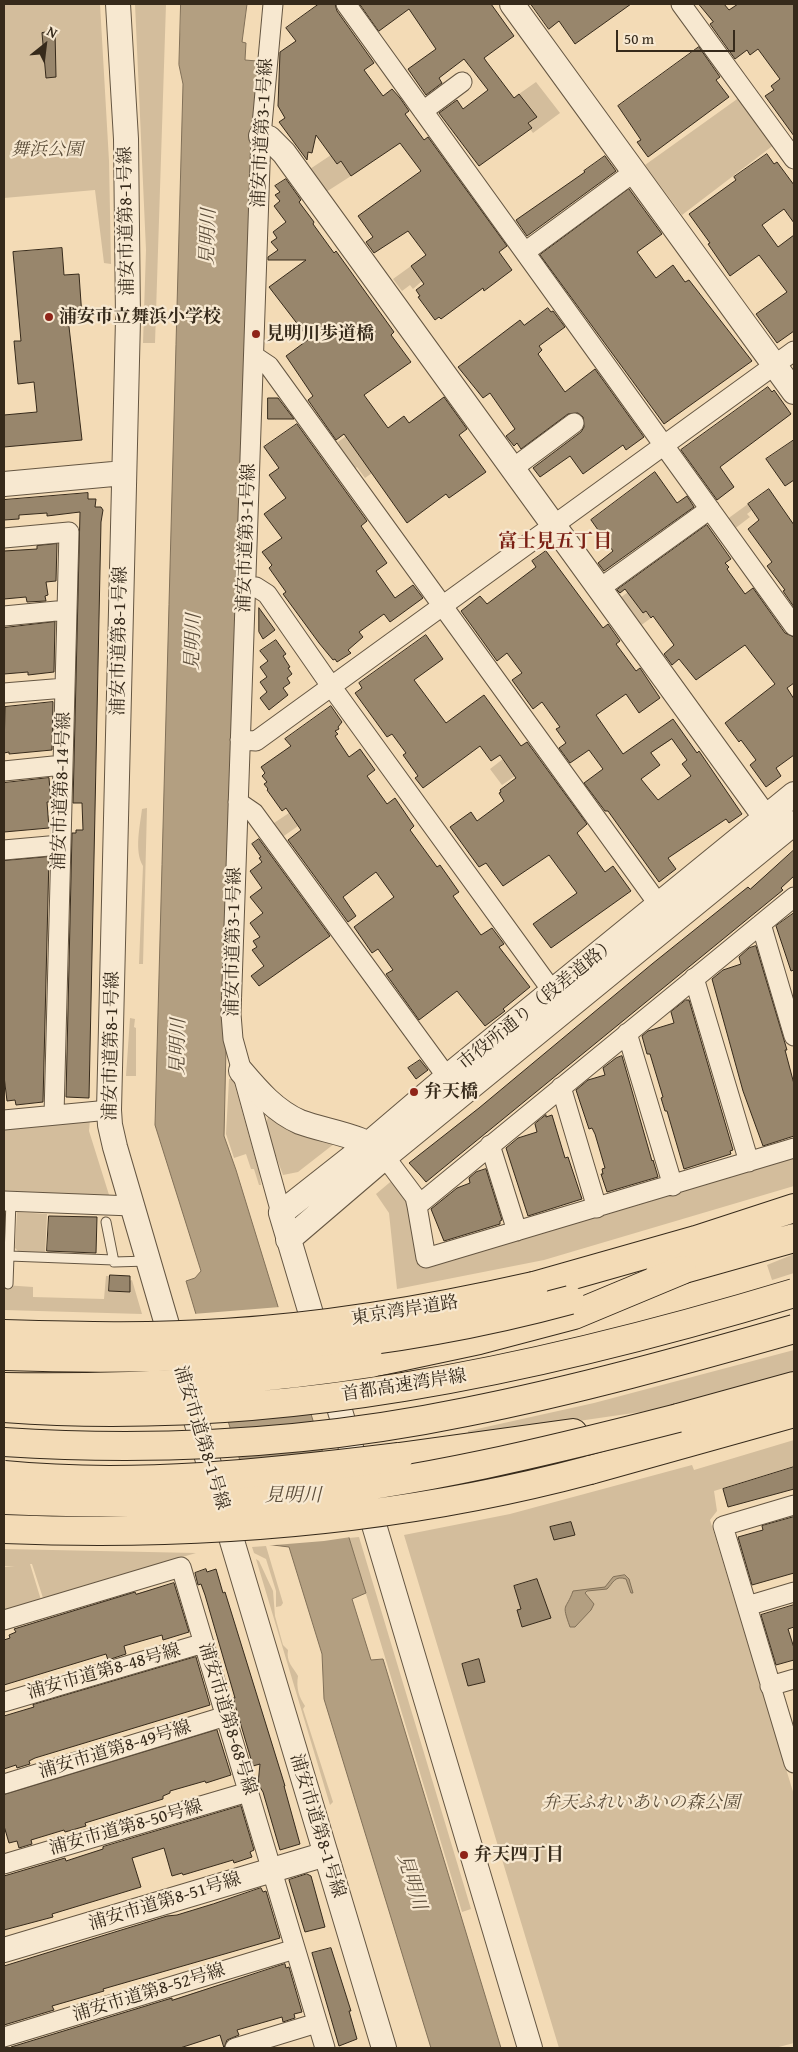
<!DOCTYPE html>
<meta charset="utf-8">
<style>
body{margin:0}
#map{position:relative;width:798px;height:2052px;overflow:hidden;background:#f3dbb6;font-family:"Gentium Book Plus",serif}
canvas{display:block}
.frame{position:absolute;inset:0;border:5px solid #362a1b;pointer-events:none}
.north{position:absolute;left:20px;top:20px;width:50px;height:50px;-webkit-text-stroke:4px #f7e8d0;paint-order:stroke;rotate:29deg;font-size:14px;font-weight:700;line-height:20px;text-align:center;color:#362a1b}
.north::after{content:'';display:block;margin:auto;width:18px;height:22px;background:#362a1b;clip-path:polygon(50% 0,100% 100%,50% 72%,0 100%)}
.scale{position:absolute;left:616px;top:30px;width:119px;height:22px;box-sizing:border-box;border:2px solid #362a1b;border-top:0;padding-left:6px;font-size:15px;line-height:18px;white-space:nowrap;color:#362a1b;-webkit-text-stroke:4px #f7e8d0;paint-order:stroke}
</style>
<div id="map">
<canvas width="798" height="2052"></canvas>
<div class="frame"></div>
<div class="north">N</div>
<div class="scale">50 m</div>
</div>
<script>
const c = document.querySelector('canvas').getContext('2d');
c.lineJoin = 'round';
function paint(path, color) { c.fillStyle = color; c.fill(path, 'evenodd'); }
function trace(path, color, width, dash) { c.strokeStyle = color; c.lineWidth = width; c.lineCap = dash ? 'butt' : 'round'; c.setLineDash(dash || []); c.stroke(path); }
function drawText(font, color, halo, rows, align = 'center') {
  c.font = font + ' "Gentium Book Plus","Noto Serif JP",serif'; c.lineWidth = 4.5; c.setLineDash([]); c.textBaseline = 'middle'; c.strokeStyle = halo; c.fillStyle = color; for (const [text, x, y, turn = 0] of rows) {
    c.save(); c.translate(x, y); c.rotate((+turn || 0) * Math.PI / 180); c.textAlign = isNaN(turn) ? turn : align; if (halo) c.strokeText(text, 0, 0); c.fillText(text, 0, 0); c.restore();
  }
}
const green = new Path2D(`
 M4,4H100L109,161L111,264L104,263L95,190L4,198Z
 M135,4H166L155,343H143L146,250Z
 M536,82L560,113L533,133L527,125L536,117L519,94Z
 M740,97L775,144L682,215L645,165Z
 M331,155L336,163L341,161L351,176L326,192L310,169Z
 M411,266L422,281L413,289L410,285L402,291L393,279Z
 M346,436L372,473L365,478L357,467L353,470L336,447L339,444L338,442Z
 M748,504L752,510L747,514L750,517L733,530L726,520Z
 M628,592L651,618L640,626L620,598Z
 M503,759L515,776L502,785L490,769Z
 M147,808L143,964H139L143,866C134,851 140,826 142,809Z
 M289,813L298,826L281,838L271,825Z
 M130,1018L135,1019L134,1027L136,1028V1076H126Z
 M229,1079H233L259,1172L261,1185H259L254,1169H251L246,1154L234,1158L226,1134Z
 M268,1117H277L339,1140L298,1172L283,1175L265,1127Z
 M90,1119L89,1131L110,1198L4,1191V1127Z
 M794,1154V1186L544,1260L397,1289L389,1213L376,1194L395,1178L411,1207L424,1264Z
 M17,1212L47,1214L45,1255L21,1254L15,1248Z
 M794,1254V1273L772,1280L767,1265Z
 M106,1276H110L109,1290L132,1280L142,1314L4,1310V1285L33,1287V1297L104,1299Z
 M794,1350V1375L668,1408L468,1437V1431L594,1403Z
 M794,1440V1466L714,1491L717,1511L710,1520L794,1795V2043L775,2048H559L404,1535L510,1514L692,1465L694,1470Z
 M359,1537L471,1909L462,1912L349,1538Z
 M266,1546L283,1603L281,1606L276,1607V1591L266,1559L254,1553L252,1547Z
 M4,1549L196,1553L43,1598L32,1564H30L41,1600L4,1610V1567L15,1566H4Z
 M256,1559L259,1561L273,1591L275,1616L283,1645L288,1650C286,1662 293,1667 298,1676C296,1688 299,1697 305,1706L303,1709L333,1802L330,1805Z`);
const water = new Path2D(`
 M181,4H247L242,42L246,43L245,60L257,61L236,603L224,1136L236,1170L366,1593L352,1599L371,1660L383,1659L501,2048H431L324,1699L322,1654L289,1547L265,1544L186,1281L195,1278L201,1271L155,1125L183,84L179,65Z
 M625,1575L629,1579L633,1593H631L626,1579C615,1575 613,1583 607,1589L587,1591L585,1593L594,1604L591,1610L575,1627H570C561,1602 566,1611 573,1591L605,1587L613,1577Z`);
const pier = new Path2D(`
 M280,1307L290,1338L202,1344L193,1314Z
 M341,1506L351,1537L324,1541L263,1546L254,1516Z`);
const building = new Path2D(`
 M319,4H335L337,11L374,63L364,70L383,96L392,89L400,98L409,111L405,114L424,140L428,137L507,246L499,252L512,270L484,291L483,288L441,319L439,317L435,320L418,297L420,296L416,290L424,284L411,266L426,255L408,231L374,253L366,242L373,237L358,216L421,171L400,143L351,176L341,161L337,164L316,135L312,153L308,152L307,160L279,122L285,118L278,106L280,52L296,41L286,28Z
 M360,4H491L514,36L484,58L486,61L514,98L519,94L537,117L528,123L532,128L479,166L439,113L457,100L463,109L488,90L464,59L439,78L442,83L426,95L408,69L436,49L409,9L379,31Z
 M531,4H631L575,44L559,21L549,29Z
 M699,4H724L729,10L738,4H794V136L765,96L774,90L771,86L780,79L758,49L750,55L747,50L735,59L710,24L713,22Z
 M55,31L56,77L46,78L42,33Z
 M699,47L720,77L716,80L729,97L648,157L637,142L641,140L618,106Z
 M767,154L774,164L777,162L794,185V223L784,209L762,225L778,247L794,235V331L777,343L756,314L787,292L759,255L730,276L708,244L710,243L689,214L736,180L734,177Z
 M605,156L616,171L527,236L516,220L585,172L584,171Z
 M286,179L301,200L299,202L314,222L313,224L334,253L336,251L394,332L391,335L411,362L364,395L388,428L404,416L409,423L444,397L467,429L459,435L486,472L449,498L446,494L407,523L344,434L336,440L308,400L313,396L286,356L309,339L269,287L306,260H268V257L278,250L271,242L277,238L273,232L286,222L274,206L280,201L275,195L280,192L275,186Z
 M629,189L662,234L637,252L656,278L673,265L685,282L689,280L752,361L664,424L540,255Z
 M62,248L64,275L79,274L82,317L68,318L82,440L4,447V415L37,412L34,382L18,384L14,341H21L13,252Z
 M548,308L551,312L553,311L565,327L539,346L542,350L538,354L565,392L595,369L644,437L626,450L623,445L583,474L570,456L540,477L533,468L581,432L584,427L583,417L578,413L568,414L521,449L517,443L514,446L506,436L515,429L490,393L483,398L458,367L520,320L524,325Z
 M768,387L772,392L774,390L791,414L720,467L734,487L717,500L681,450Z
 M268,398H278L294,419H268Z
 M297,424L367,521L361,526L387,563L376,571L395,598L413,585L423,598L390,622L384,614L359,632L363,637L348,650L351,653L337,662L335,659L333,660L319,643L283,594L286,592L269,568L272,565L262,552L282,538L264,514L286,498L269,475L279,468L264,447Z
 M794,440V480L785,486L766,459Z
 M655,472L677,503L687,496L694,507L604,571L598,563L613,551L591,520Z
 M769,489L794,525V607L783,591L785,590L767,566L772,562L748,529L759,520L748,504Z
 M88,493V499H96L95,507H101L103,510L101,522L89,1098L66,1097L72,833H76V830H83L82,803H73L80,512L47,516V513L19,515V519L4,520V500Z
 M707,525L731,559L725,563L729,567L727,569L745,594L753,588L785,633L794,637V683L787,688L794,699V755L776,768L781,776L766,787L750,765L756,760L741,740L739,742L725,723L775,684L745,645L696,680L679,659L672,665L664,654L674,645L653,616L651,618L646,611L643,613L625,589L620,593L617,590Z
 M57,544L56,581L46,582L48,595L45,596L46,601L27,602L26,597L4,599V551L37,549V546Z
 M546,551L603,628L608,624L620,641L616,644L636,671L640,668L660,698L639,713L626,694L596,715L623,754L673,719L697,753L699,751L742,814L729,823L726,819L668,858L676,869L659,882L608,811H605L584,783L603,769L589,750L570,763L559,748L566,743L556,729L560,727L542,702L533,709L512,680L522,673L507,653L497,661L461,611L480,596L487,604L536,567L532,561ZM672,739L687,760L682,764L691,776L658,800L641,779L660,765L651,753Z
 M259,608L275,630L263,639L259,632Z
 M55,622L54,672L28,675V672L4,674V628Z
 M426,635L443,659L414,680L446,723L484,695L521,746L527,742L587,824L577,833L605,872L613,866L631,891L551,948L533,924L577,893L549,855L503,886L486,863L479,867L450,827L471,812L477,821L504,801L499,793L501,792L500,790L516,778L500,755L491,761L480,746L423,788L415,778L418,776L403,755L406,753L392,734L387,737L355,693L362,688L359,683Z
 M276,640L286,654L283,656L290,667L288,668L292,674L287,678L290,683L283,688L288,695L269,710L260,698L267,692L260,682L267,677L260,667L268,661L260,651Z
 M53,702L52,750L9,754V752L4,753L5,707Z
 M331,706L342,722L338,727L339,729L335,731L338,734L335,736L349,757L360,749L375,770L367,776L387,804L395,798L414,826L410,830L437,867L440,865L459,892L453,896L481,935L492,928L504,944L499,947L530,987L503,1009L505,1011L485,1026L457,991L419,1020L386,974L393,970L378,949L372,953L354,927L394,897L376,872L343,897L356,916L348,922L288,840L301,830L286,808L282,811L267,790L268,789L264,784L267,782L262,776L265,773L261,767L291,746L285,739Z
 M49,778L51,802H47L49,828L4,832V783Z
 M259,839L330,936L259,986L251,976L264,966L252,950L257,947L253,941L260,937L250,923L263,913L250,897L262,888L250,871L262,862L259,858L261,857L252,844Z
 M794,850V876L781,888L783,890L426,1182L420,1175L409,1163L479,1108L652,964L748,887L750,889Z
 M49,857L43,1102L16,1105L15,1100L7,1101L4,1076V861Z
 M794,913V970L791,971L776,926Z
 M756,946L787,1050H785L794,1084V1136L763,1146L743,1091L712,979L723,970L741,964L739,957L749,948Z
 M686,1000H689L733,1150L730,1151L731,1154L684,1169L667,1111H665L661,1098L663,1097L650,1054H647L642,1036L648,1031L674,1023L671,1012Z
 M622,1056L652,1161L653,1160L658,1177L607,1192L601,1174H603L602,1169L605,1168L595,1134L592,1128L589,1129L576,1090L588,1080L605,1075L603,1068L616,1058Z
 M420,1060L428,1070L416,1079L408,1068Z
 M546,1115V1117L552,1115L565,1158L568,1157L582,1199L528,1216L506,1148L518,1138L537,1132L535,1124Z
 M486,1169L502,1220L500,1221V1224L444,1241L431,1209L457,1188L470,1183L469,1178L476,1172Z
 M49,1216L97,1217L96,1253L47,1251Z
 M110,1275L130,1276V1292L109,1291Z
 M794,1467V1489L728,1507L723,1489Z
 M794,1517V1573L752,1585L738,1537L763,1530L762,1526Z
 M571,1522L575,1535L554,1540L550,1527Z
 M206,1569L207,1572L216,1569L223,1593L225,1592L285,1786H284L300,1844L280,1850L263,1792L258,1784L260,1764L253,1766L233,1698H235L205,1595L201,1584L198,1585L195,1573Z
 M537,1579L551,1618L522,1627L517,1610L521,1609L514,1586Z
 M174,1583L189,1632L163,1640L162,1635L124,1646L126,1654L108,1660L106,1654L4,1685V1640L10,1638L9,1635L16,1632L14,1629L135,1592L136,1594Z
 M794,1605V1627L788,1629L794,1648V1660L776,1665L761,1615Z
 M196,1657L210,1705L35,1758L29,1761L30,1764L17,1768L16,1765L4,1769V1716L34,1707L33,1705Z
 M479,1659L485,1682L468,1686L462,1664Z
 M217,1730L231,1775L206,1783L205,1781L170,1791V1793L163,1796V1799L85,1823L86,1826L65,1832L64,1830L31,1840L32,1844L19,1848L17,1841L9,1843L4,1826V1795Z
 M241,1806L254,1850L250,1852L252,1857L234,1863L233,1860L183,1875L182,1873L172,1876L164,1848L132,1858L141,1887L52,1914L53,1917L4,1930V1876L65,1858L66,1861L103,1849V1847Z
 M307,1874L311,1876L325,1927L305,1932L289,1880Z
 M261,1888L263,1892L266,1891L280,1938L103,1989L104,1991L52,2006L54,2010L4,2025V1966L167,1916L177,1915L213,1904Z
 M331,1948L351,2011H349L357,2039L339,2046L312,1953Z
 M285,1964L286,1968L289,1967L302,2012L294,2014L295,2018L283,2022L282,2017L237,2030L239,2035L227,2040L224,2048L220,2035L180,2048H11V2047L172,1998V2000Z`);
const service = new Path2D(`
 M106,1222L114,1262L148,1261
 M9,1256L114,1260
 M8,1284L11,1201`);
const minor = new Path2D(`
 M273,4L261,136L231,1014L233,1039L281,1213
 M346,4L794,626
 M681,4L794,159
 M423,111L462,82
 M525,252L634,172
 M254,356L269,366L659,905
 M512,469L574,423
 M4,538L69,532L54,1115
 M245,586L256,587L267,594L331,686L553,992
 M599,589L710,509
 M4,616L67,610
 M4,693L65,688
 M240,740L256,741L794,351
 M4,771L63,765
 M238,802L254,813L447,1077
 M4,850L60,845
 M794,897L417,1206L426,1258L794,1148
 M761,924L794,1036
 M694,978L749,1162
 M627,1033L673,1186
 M561,1087L597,1208
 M4,1120L109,1110
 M490,1145L517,1231
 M385,1157L415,1197L417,1206
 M4,1201L132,1206
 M794,1505L723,1526L794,1763
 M747,1606L794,1592
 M4,1620L181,1567L325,2048
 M770,1686L794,1679
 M4,1702L204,1643
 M4,1784L226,1716
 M4,1864L248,1792
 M4,2037L295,1949
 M235,2048L317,2023`);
const tertiary = new Path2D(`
 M118,4L126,139L128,319L109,1110L110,1125L115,1147L175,1352
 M512,4L794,392
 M261,136L269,138L284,153L765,817
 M4,484L124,473
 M241,1071C258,1091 275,1111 300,1122C319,1129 340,1132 360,1140L366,1146
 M288,1240L385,1157L794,823
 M188,1394L384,2048
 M4,1950L326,1854
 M530,2048L281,1213L366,1146L447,1077L794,794`);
const trunk = new Path2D(`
 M659,1276L794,1238
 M534,1286L696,1240L794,1208
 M678,1418L794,1386
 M590,1470L794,1413`);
const motorway = new Path2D(`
 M371,1363L479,1340L574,1315L682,1270
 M399,1457L573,1433`);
const trunkBridge = new Path2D(`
 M4,1334C77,1336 150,1338 224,1333C328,1327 432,1309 534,1286
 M4,1356C196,1363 383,1351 570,1300
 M4,1500C98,1504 192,1505 286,1496C419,1483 549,1451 678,1418
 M4,1529C201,1537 399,1521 590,1470`);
const motorwayBridge = new Path2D(`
 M4,1387C126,1389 250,1382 371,1363
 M4,1408C272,1428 539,1370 794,1293
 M4,1442C157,1452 315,1443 466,1412C577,1390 685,1360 794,1329
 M4,1475C135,1488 269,1473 399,1457`);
const markers = [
 [49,317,5,"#8f2418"],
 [256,334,5,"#8f2418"],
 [414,1092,5,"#8f2418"],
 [464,1855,5,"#8f2418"]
];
const streetNames = [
 ["浦安市道第3-1号線",263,133,-87],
 ["浦安市道第8-1号線",127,221,-91],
 ["浦安市道第3-1号線",247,538,-88],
 ["浦安市道第8-1号線",120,641,-89],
 ["浦安市道第8-14号線",62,791,-88],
 ["浦安市道第3-1号線",234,942,-89],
 ["市役所通り（段差道路）",538,1004,-39],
 ["浦安市道第8-1号線",112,1046,-89],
 ["東京湾岸道路",405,1311,-9],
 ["首都高速湾岸線",404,1386,-9],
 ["浦安市道第8-1号線",201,1438,73],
 ["浦安市道第8-48号線",104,1672,-16],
 ["浦安市道第8-68号線",227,1719,73],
 ["浦安市道第8-49号線",115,1750,-17],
 ["浦安市道第8-1号線",317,1826,73],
 ["浦安市道第8-50号線",126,1828,-16],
 ["浦安市道第8-51号線",165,1902,-17],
 ["浦安市道第8-52号線",149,1993,-17]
];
const parkNames = [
 ["舞浜公園",47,150],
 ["弁天ふれいあいの森公園",641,1803]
];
const poiNames = [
 ["浦安市立舞浜小学校",59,317],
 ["見明川歩道橋",266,334],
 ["弁天橋",424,1092],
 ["弁天四丁目",474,1855]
];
const waterNames = [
 ["見明川",209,237,-88],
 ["見明川",194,642,-88],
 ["見明川",179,1047,-89],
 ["見明川",293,1496],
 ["見明川",411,1882,73]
];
const neighbourhoodNames = [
 ["富士見五丁目",555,542]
];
paint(green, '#d3bd9c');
paint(water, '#b39f81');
trace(water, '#817058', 1);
paint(pier, '#f3dbb6');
paint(building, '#98866c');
trace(building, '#362a1b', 1);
trace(service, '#655642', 11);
trace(minor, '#655642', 21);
trace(tertiary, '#655642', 26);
trace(trunk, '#362a1b', 30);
trace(motorway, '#362a1b', 30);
trace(service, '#f7e8d0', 9);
trace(minor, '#f7e8d0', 19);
trace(tertiary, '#f7e8d0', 24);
trace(trunk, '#f3dbb6', 28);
trace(motorway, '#f3dbb6', 28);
trace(trunkBridge, '#362a1b', 30, []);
trace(motorwayBridge, '#362a1b', 30, []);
trace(trunkBridge, '#f3dbb6', 28);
trace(motorwayBridge, '#f3dbb6', 28);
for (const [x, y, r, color] of markers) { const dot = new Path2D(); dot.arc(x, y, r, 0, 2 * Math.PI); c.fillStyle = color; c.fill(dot); trace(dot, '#f7e8d0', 2); }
drawText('18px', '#362a1b', '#f7e8d0', streetNames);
drawText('italic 18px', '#5d4f3b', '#f7e8d0', parkNames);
drawText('bold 18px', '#362a1b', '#f7e8d0', poiNames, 'left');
drawText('italic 19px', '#5c4d3a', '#f7e8d0', waterNames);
drawText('bold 19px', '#7a1f14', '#f7e8d0', neighbourhoodNames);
</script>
